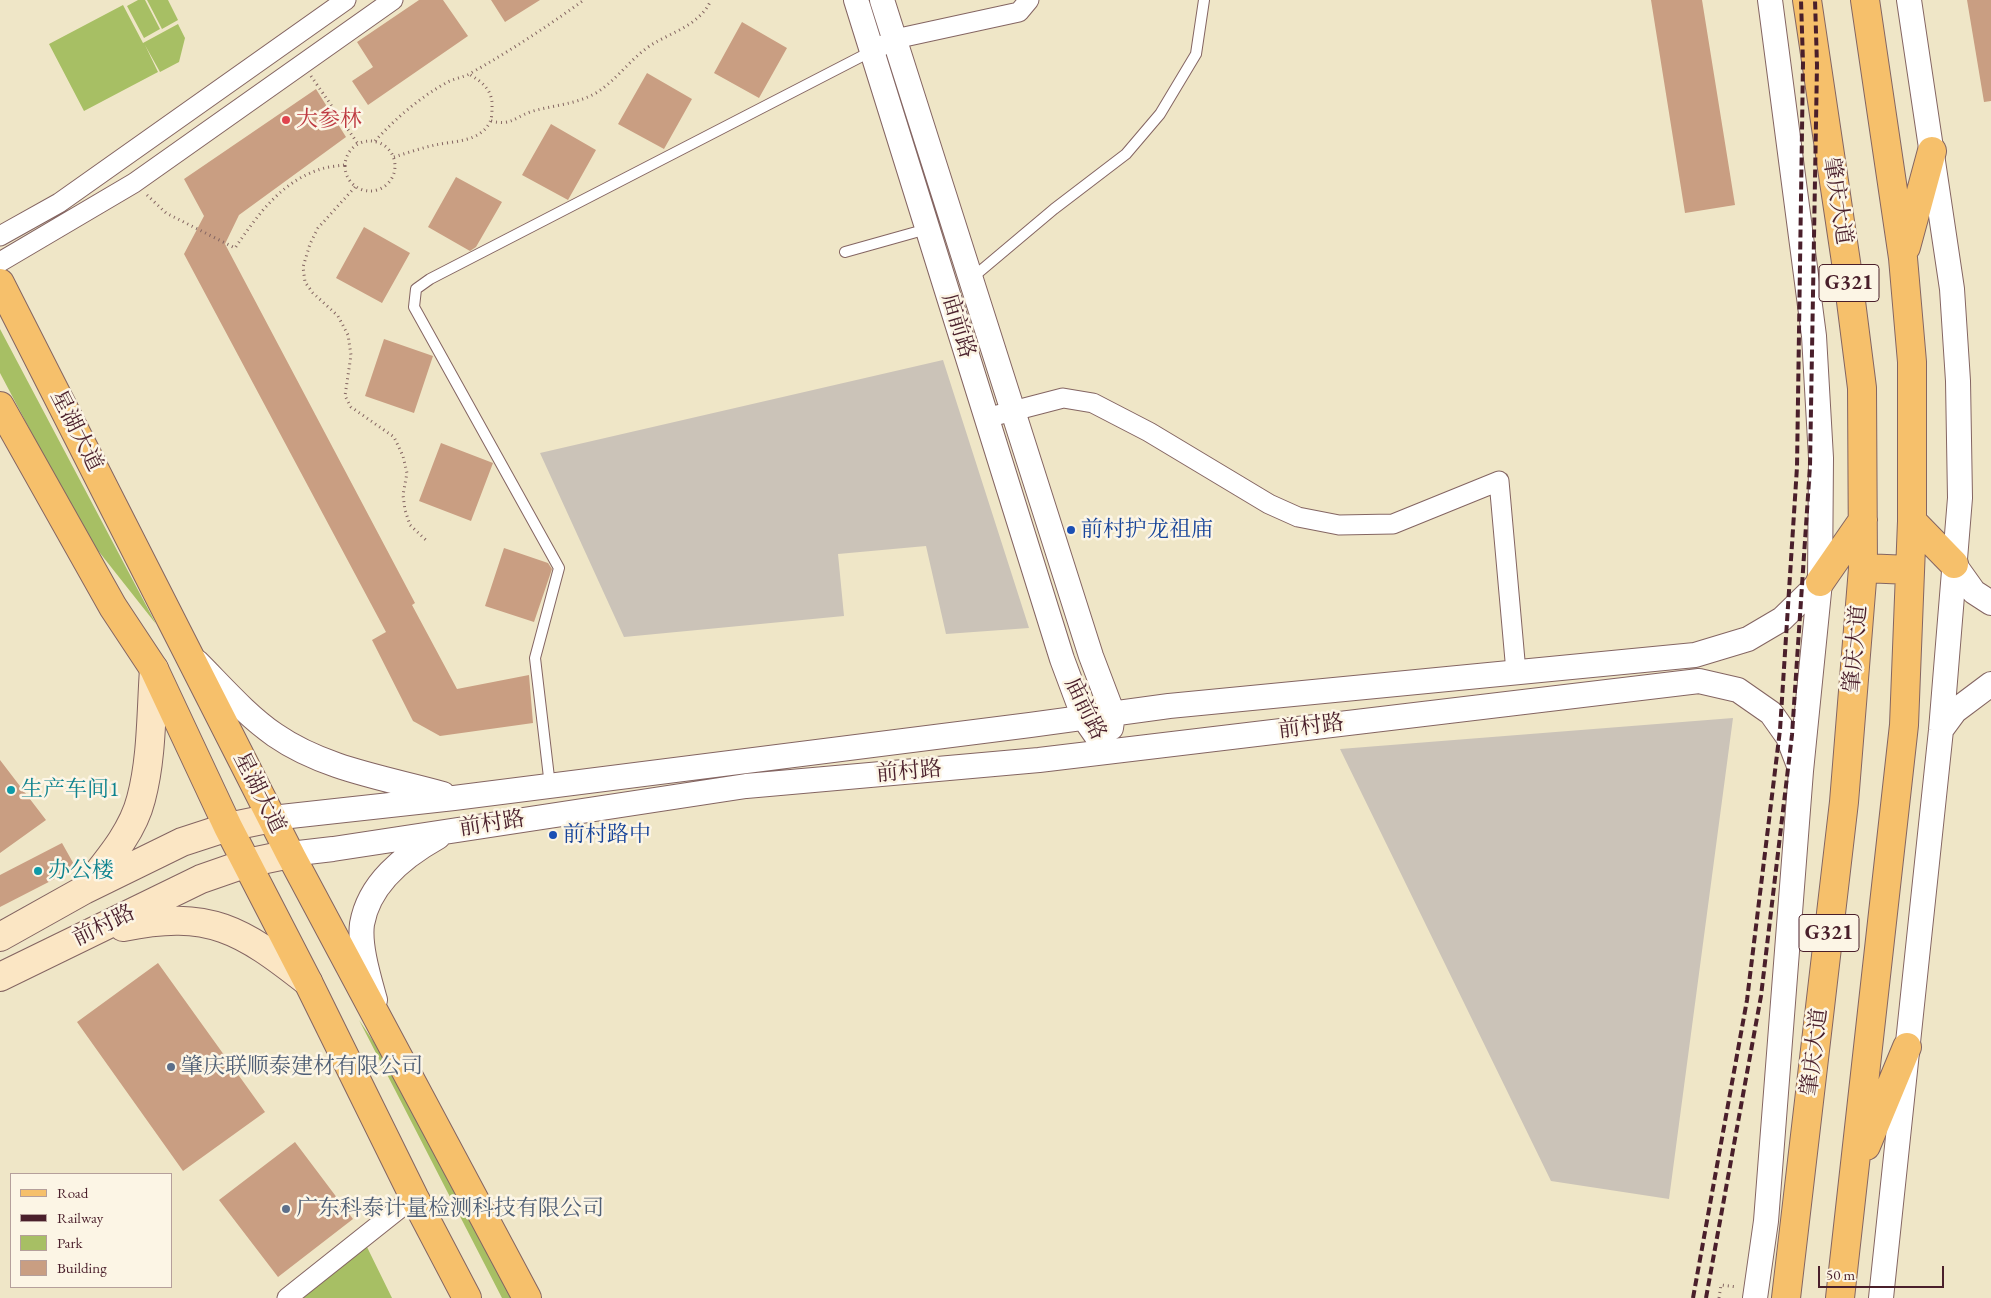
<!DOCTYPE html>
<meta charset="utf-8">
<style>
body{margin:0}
#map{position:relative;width:1991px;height:1298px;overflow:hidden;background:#efe6c7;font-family:"EB Garamond",serif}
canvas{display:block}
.legend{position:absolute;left:10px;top:1173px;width:162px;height:115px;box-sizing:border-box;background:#fcf5e5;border:1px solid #b59f9b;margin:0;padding:6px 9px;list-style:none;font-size:15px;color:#4a1f2b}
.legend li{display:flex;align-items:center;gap:10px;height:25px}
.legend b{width:25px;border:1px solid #b59f9b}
.scale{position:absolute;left:1818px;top:1266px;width:126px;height:22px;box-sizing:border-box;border:2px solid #4a1f2b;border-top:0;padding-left:6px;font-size:15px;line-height:18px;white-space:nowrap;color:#4a1f2b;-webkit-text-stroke:4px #fcf5e5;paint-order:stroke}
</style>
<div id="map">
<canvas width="1991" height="1298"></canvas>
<ul class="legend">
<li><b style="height:6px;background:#f6c06b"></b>Road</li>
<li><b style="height:6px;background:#4a1f2b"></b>Railway</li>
<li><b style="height:14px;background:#a7bf64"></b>Park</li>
<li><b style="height:14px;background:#c99e82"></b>Building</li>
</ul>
<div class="scale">50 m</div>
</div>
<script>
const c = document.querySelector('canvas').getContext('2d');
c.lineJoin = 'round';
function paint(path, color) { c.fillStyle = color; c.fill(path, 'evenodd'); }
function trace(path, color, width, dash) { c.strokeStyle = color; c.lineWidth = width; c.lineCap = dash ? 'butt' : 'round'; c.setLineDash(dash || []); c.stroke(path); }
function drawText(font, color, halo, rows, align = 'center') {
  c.font = font + ' "EB Garamond","Noto Serif SC",serif'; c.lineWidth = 5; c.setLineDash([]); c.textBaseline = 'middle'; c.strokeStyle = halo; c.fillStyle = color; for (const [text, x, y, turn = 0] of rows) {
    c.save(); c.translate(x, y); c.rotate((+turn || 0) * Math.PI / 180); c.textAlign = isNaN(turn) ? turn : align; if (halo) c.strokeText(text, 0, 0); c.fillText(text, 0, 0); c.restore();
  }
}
const industrial = new Path2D(`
 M943,360L1029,628L946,634L926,546L838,554L844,616L624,637L540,453Z
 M1733,718L1669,1199L1551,1181L1340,749Z`);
const green = new Path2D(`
 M138,0H145L160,29L144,38L127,6Z
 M147,0H168L178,20L162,29Z
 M123,5L143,43L178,24L185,38L179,62L160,72L145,45L158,72L84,111L49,44Z
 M0,329L156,624L85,534L0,373Z
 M359,1020L439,1139L523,1298H502Z
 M366,1245L392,1298H290Z`);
const building = new Path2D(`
 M419,0H443L468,36L368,105L352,81L373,67L357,42Z
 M491,0H540L505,22Z
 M1651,0H1702L1735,205L1685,213Z
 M1967,0H1991V101L1984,102Z
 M742,22L787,48L759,98L714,73Z
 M647,73L692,99L664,149L618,124Z
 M316,89L346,137L239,215L225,244L415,603L412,605L457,689L529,675L533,723L440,736L413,721L372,640L386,632L184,254L204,216L184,179Z
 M551,124L596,150L568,200L522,175Z
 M456,177L502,202L476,247L470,251L428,227Z
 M364,227L410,253L382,303L336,278Z
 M384,339L433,356L414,413L365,396Z
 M441,443L493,463L471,521L419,501Z
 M504,548L548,563L552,569L534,622L485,606Z
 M0,760L46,820L0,853Z
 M62,843L76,868L0,907V875Z
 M158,963L265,1112L183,1171L77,1022Z
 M295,1142L353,1219L278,1277L219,1200Z`);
const path = new Path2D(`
 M311,76L358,144
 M491,121C510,126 514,118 530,112C552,105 575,105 596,93C617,80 630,59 651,45C672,32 700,25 711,0
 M345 166a25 25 0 1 1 50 0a25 25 0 1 1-50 0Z
 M375,141C396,118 419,98 446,83C454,78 463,78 471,73C510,51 548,26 584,0
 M394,157C407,153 421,148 435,145C454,141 480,142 490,122C492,118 492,111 492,107C493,90 482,82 469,74
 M355,187L318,228L310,244L303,267L305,282L313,293L338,316L348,335L351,355L345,396L351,407L394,437L403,456L407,473L403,495L405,510L410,525L428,542
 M147,195L166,213L235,248C257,216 280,183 318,170C326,167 336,166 344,165
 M1719,1298L1721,1285L1737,1287`);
const service = new Path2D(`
 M845,252L927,229
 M972,278L1054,209L1126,154L1160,114L1196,54L1204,0
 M550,786L535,658L559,568L414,307L416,289L430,279L872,51`);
const minor = new Path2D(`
 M872,51L895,39L1019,12L1029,0
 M0,236L59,203L346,0
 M0,262L134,183L393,0
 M986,418L1063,398L1093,403L1149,432L1269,504L1298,517L1339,525L1393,524L1499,481L1516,672
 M287,1298L414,1197`);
const tertiary = new Path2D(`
 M856,0L1062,659L1084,718L1107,751
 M882,0L1091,656L1113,714L1111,728
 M1954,564L1974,592L1991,603
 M197,662C222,687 246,715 275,735C324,769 386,778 443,794
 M1941,730L1955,711L1991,684
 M272,818L454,798L1030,725L1169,706L1695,655L1748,639L1782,619L1820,582
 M290,854L333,849L746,786L1039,760L1699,681L1738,690L1771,713L1788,737L1801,771
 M375,1000C369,978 359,946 362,924C369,883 404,856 438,837
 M1755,1298L1766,1221L1801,771L1820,582L1821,458L1814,336L1770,0
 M1881,1298L1941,730L1960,498L1958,381L1952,289L1909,0`);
const secondary = new Path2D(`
 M89,884C109,859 133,831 141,799C152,758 151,712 154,669
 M123,927C209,909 242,930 308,982
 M0,937L84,890L182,842L228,827L272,818
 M0,977L201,879L247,863L290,854`);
const primary = new Path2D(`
 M0,283L290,854L527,1298
 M0,406L113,607L154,669L228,827L308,982L414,1197L467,1298`);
const trunk = new Path2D(`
 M1906,247L1932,151
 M1912,521L1954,564
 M1863,568L1910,570
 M1820,582L1863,520
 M1866,1146L1907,1047
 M1786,1298L1844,802L1863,568L1862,388L1846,262L1807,0
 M1840,1298L1904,725L1912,521V362L1903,258L1865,0`);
const rail = new Path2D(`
 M1693,1298L1747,1000L1780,730L1797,467L1803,63L1801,0
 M1706,1298L1761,996L1792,735L1810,466L1817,65L1815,0`);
const markers = [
 [286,120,5,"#e0444e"],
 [1071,530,5,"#1a4fb4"],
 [11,790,5,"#0f9aa8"],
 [553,835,5,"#1a4fb4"],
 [38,871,5,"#0f9aa8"],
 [171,1067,5,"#5c6f8a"],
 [286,1209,5,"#5c6f8a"]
];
const shields = [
 [1849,283,60],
 [1829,933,60]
];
const shieldNames = [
 ["G321",1849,283],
 ["G321",1829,933]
];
const healthNames = [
 ["大参林",296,120]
];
const streetNames = [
 ["肇庆大道",1837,201,81],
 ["庙前路",958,326,73],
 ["星湖大道",76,431,63],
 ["肇庆大道",1856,649,-85],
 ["庙前路",1085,709,64],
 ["前村路",1311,727,-7],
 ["前村路",909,772,-5],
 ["星湖大道",259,793,63],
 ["前村路",492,824,-9],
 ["前村路",104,926,-26],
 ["肇庆大道",1815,1052,-83]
];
const transitNames = [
 ["前村护龙祖庙",1081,530],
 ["前村路中",563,835]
];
const cultureNames = [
 ["生产车间1",21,790],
 ["办公楼",48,871]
];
const serviceNames = [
 ["肇庆联顺泰建材有限公司",181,1067],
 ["广东科泰计量检测科技有限公司",296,1209]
];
paint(industrial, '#cbc3b8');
paint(green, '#a7bf64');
paint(building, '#c99e82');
trace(service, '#846562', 12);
trace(minor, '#846562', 21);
trace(tertiary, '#846562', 26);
trace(secondary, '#846562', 30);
trace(primary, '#846562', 30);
trace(trunk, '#846562', 30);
trace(path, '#846562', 3, [1, 4]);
trace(service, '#fff', 10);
trace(minor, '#fff', 19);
trace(tertiary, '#fff', 24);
trace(secondary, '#fbe6c4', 28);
trace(primary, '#f6c06b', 28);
trace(trunk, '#f6c06b', 28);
trace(rail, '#4a1f2b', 4, [8, 4]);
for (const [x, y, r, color] of markers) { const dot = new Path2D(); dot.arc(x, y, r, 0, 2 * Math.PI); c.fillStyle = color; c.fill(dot); trace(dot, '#fcf5e5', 2); }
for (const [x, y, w] of shields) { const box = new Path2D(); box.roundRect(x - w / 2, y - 18.5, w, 37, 4); c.fillStyle = '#fcf5e5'; c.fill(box); trace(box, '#4a1f2b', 1); }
drawText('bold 21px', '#4a1f2b', null, shieldNames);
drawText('22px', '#be3a42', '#fcf5e5', healthNames, 'left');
drawText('22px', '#4a1f2b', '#fcf5e5', streetNames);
drawText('22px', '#164399', '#fcf5e5', transitNames, 'left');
drawText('22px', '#0d838f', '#fcf5e5', cultureNames, 'left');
drawText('22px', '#4e5e75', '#fcf5e5', serviceNames, 'left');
</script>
